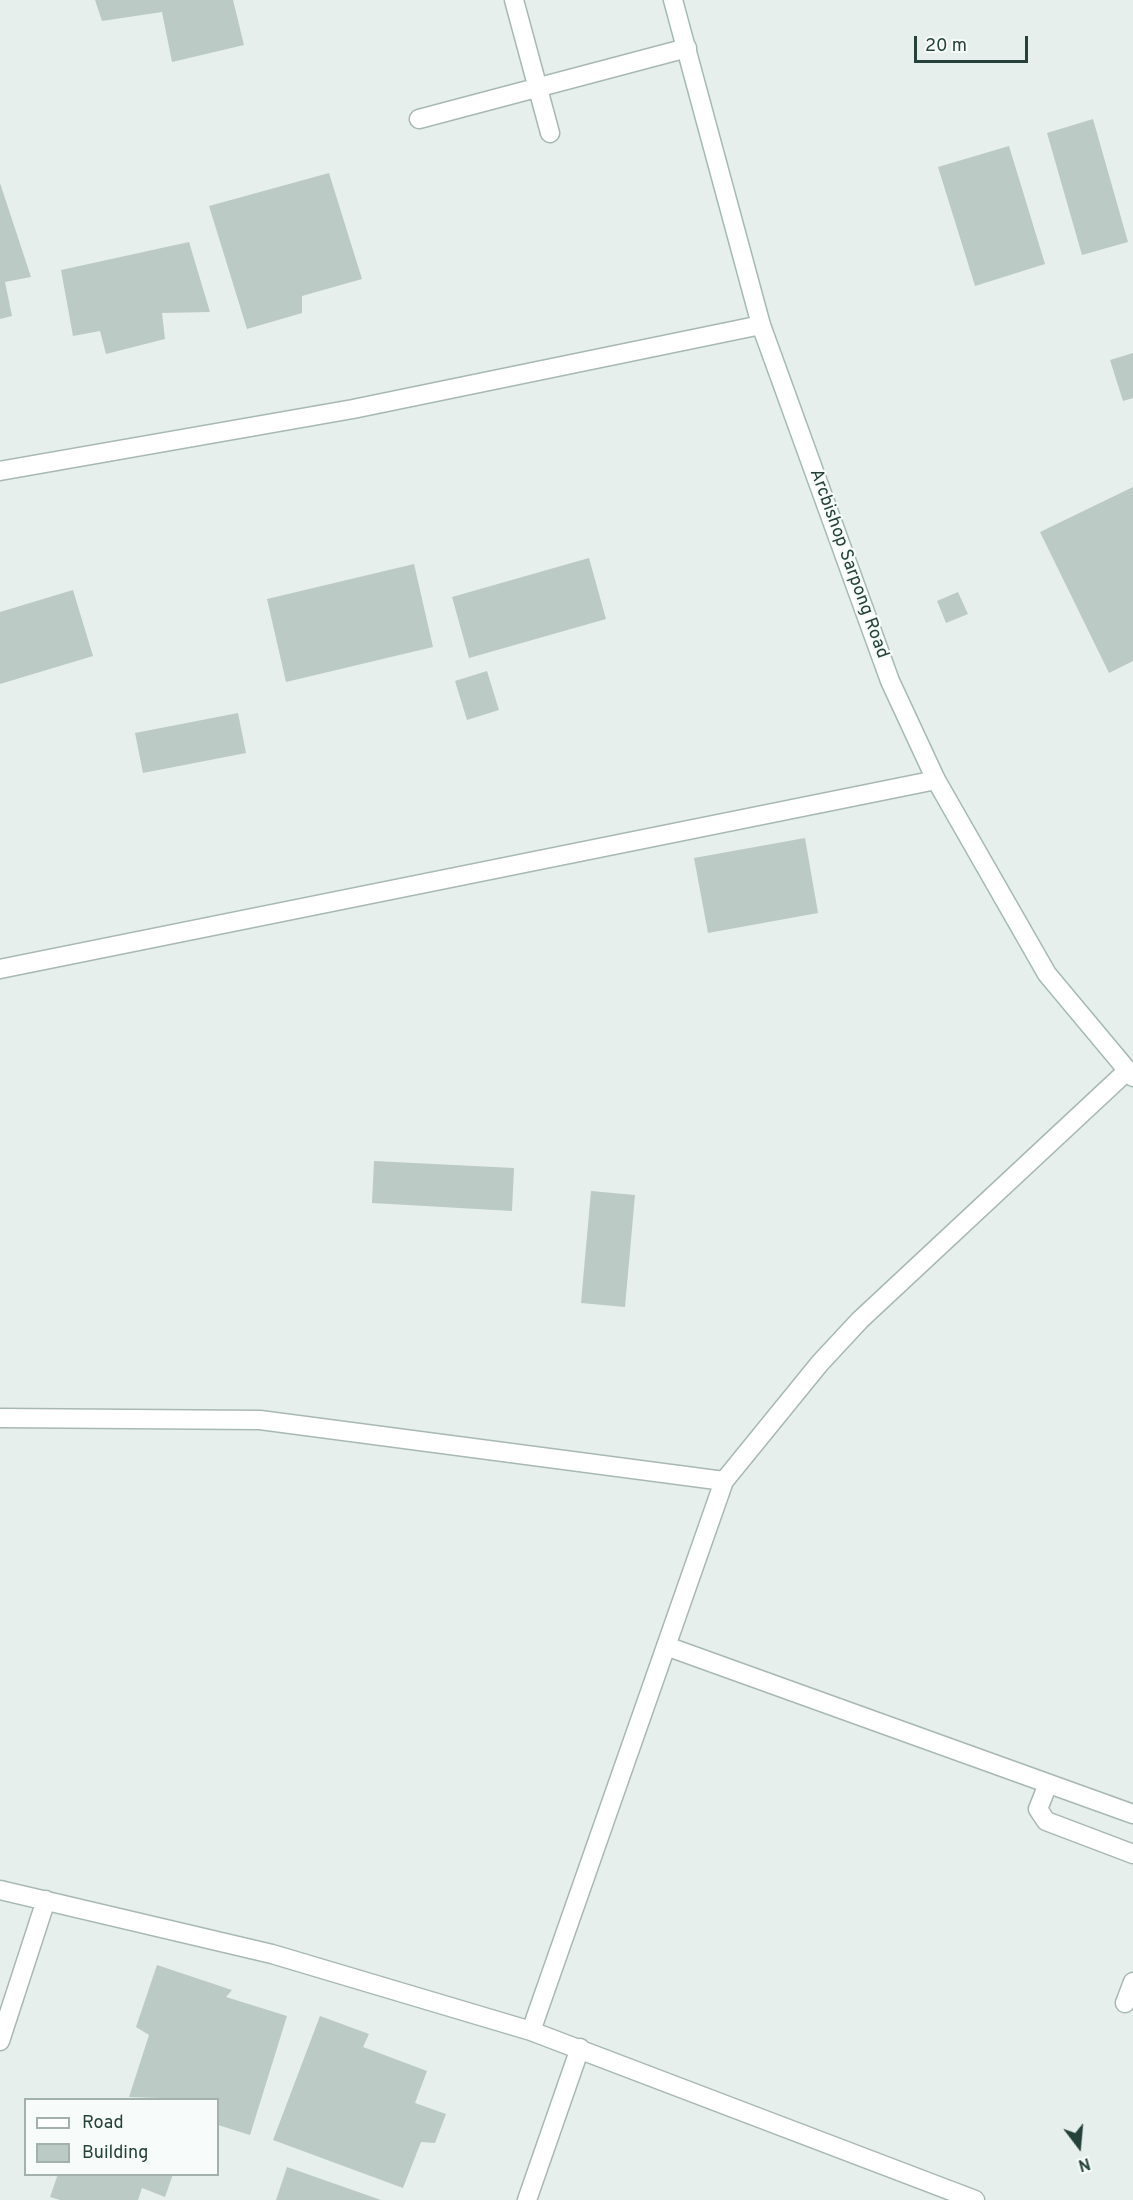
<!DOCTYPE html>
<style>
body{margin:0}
#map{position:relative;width:1133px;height:2200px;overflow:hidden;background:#e6efeb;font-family:Overpass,sans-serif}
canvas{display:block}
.legend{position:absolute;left:24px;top:2098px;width:195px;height:78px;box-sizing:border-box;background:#f7fbf9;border:2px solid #a3b1ad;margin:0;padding:8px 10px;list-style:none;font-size:18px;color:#24423a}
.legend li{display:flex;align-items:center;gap:12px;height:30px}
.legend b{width:30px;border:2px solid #a3b1ad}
.north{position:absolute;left:1049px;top:2116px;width:60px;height:60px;-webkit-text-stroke:4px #f7fbf9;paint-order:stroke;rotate:164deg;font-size:16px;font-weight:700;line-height:24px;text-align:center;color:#24423a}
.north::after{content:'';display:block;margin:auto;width:21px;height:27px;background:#24423a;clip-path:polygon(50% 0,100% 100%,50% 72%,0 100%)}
.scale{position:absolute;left:914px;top:36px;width:114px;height:27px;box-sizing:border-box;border:3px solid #24423a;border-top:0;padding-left:8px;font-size:18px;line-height:21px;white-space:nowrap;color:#24423a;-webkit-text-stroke:4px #f7fbf9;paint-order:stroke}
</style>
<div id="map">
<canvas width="1133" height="2200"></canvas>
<ul class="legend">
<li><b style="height:8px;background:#fff"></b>Road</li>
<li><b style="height:16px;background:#bbcac4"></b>Building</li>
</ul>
<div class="north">N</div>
<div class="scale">20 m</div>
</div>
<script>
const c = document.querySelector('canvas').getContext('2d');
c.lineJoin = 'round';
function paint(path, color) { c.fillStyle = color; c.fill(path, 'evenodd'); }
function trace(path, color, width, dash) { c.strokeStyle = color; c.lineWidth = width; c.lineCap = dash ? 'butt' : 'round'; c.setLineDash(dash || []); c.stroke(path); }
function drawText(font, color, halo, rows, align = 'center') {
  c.font = font + ' Overpass,sans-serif'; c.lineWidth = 4.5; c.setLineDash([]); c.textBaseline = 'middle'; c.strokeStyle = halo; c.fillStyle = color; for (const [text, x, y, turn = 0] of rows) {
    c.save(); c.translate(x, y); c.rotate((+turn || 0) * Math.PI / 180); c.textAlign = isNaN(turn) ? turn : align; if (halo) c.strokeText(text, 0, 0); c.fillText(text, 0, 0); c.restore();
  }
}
const building = new Path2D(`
 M95,0H233L244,45L172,62L162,12L102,21Z
 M1093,119L1128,242L1082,255L1047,133Z
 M1009,146L1045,264L975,286L938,167Z
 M329,173L362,279L302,296V313L247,329L209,206Z
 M0,183L31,277L5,282L12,316L0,319Z
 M189,242L210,312L162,313L165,339L106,354L100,331L73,336L61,270Z
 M1133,353V398L1123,401L1110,360Z
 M1133,487V661L1109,673L1040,532Z
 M589,558L606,619L469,658L452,597Z
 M414,564L433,647L286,682L267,599Z
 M73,590L93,656L0,684V612Z
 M958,592L968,614L946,623L937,601Z
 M487,671L499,710L467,720L455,681Z
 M238,713L246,753L143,773L135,733Z
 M805,838L818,913L708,933L694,858Z
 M374,1161L514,1168L512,1211L372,1203Z
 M591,1191L635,1195L625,1307L581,1303Z
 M157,1965L232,1990L226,1997L287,2016L250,2135L218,2125V2100L129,2097L149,2035L136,2027Z
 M320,2016L369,2034L363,2047L427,2071L415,2103L446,2114L435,2143L421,2142L403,2188L273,2140Z
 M287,2167L381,2200H276Z
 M58,2174H173L165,2197L142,2188L138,2200H60L50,2197Z`);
const lane = new Path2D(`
 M514,0L550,133
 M419,119L687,48
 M1048,1784L1038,1809L1046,1821L1133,1854
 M1125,2003L1133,1982`);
const street = new Path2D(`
 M0,471L353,409L761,325
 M0,969L936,780
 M0,1418L260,1420L724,1481
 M666,1646L1133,1814
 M0,1890L272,1954L531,2031L975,2200
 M531,2031L724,1481L820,1363L860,1320L1127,1071
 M0,2041L46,1900
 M527,2200L580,2048`);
const secondary = new Path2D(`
 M673,0L761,325L890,681L936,780L1047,974L1133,1077`);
const streetNames = [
 ["Arcbishop Sarpong Road",848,564,70]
];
paint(building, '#bbcac4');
trace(lane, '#a8b8b2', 21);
trace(street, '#a8b8b2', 21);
trace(secondary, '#a4bbb3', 21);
trace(lane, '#fff', 18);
trace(street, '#fff', 18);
trace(secondary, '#fff', 18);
drawText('18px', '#24423a', '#f7fbf9', streetNames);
</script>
